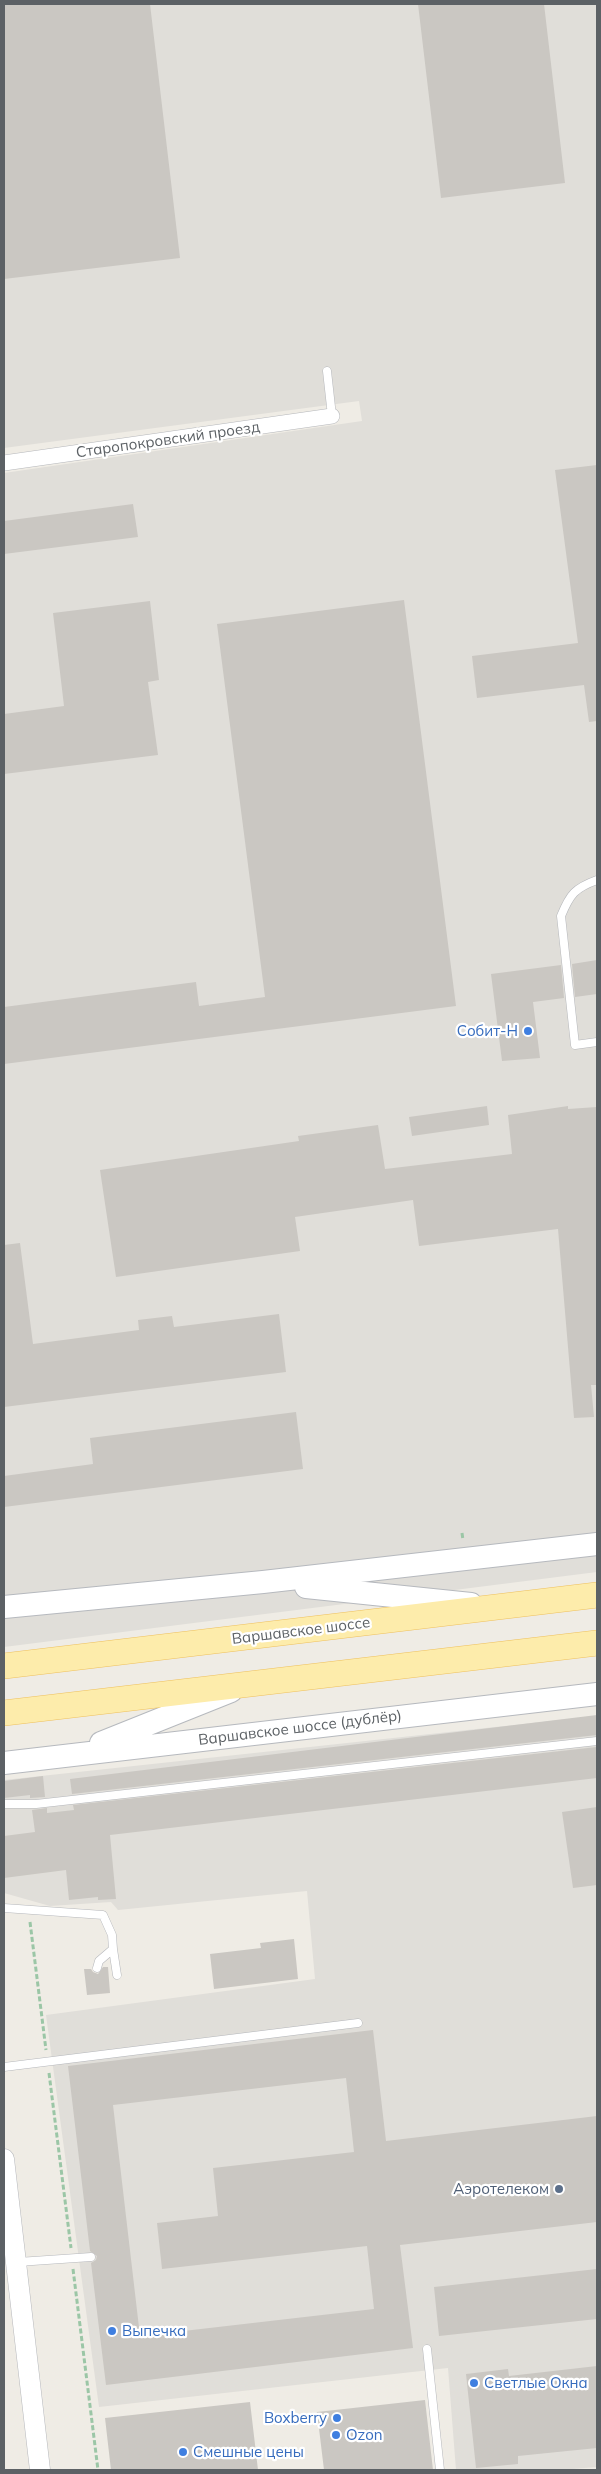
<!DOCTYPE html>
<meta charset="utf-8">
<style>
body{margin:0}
#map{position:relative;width:601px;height:2474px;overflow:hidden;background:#efece5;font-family:Mulish,sans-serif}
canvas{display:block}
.frame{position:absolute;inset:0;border:5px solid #5c6165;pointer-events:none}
</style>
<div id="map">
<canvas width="601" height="2474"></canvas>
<div class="frame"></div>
</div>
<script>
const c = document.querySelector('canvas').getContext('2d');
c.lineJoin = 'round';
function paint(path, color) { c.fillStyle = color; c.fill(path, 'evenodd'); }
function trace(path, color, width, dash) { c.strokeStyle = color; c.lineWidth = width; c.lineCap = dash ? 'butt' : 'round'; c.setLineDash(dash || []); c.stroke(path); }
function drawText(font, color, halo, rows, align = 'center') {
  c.font = font + ' Mulish,sans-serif'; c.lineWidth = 4.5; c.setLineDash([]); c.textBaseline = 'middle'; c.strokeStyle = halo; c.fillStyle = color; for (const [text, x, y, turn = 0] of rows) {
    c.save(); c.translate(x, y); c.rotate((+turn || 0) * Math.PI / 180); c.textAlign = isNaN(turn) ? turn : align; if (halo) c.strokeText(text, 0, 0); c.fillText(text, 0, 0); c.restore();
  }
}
const industrial = new Path2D(`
 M4,4H597V1572L4,1647V473L362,421L359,401L4,448Z
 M597,1716V2467L561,2470H456L448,2368L99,2407L46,2015L315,1979L307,1891L118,1910L111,1902L50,1906L4,1893V1780Z`);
const building = new Path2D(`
 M4,4H150L180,258L4,279Z
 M418,4H544L565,183L441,198Z
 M597,465V721L589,722L584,685L477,698L472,656L578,643L555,470Z
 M133,504L138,537L4,554V521Z
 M404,600L456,1006L4,1064V1007L196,982L199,1006L265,997L217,624Z
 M150,601L159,680L148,682L158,755L4,774V714L64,706L53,613Z
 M597,960V994L575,997L572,964Z
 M561,965L564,998L533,1002L540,1058L502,1061L491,974Z
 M487,1106L489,1125L412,1136L409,1117Z
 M568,1106V1109L597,1107V1385H591L594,1417L574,1418L558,1229L419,1246L413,1200L295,1217L300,1251L116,1277L100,1170L299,1141L298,1136L378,1125L385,1169L512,1154L508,1115Z
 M20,1243L33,1344L139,1330L138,1320L172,1316L174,1327L279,1314L286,1372L4,1407V1245Z
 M296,1412L303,1469L4,1507V1476L93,1464L90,1438Z
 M597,1715V1735L72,1794L70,1779Z
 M597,1747V1778L110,1835L116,1899L98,1900V1897L69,1900L66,1870L4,1878V1836L35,1832L32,1810L47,1808V1813L74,1810L73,1805Z
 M43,1776L45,1797L30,1798V1795L4,1798V1781Z
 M597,1807V1885L573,1888L562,1812Z
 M294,1939L298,1979L214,1989L210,1954L261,1948L260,1943Z
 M103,1967H108L110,1993L87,1995L84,1969H91L93,1972L98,1974Z
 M373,2030L386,2141L597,2116V2222L400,2245L413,2348L106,2385L91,2263L96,2260L97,2256L90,2251L68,2066ZM346,2078L354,2152L213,2168L218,2216L157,2223L162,2269L367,2246L374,2309L140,2336L113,2105Z
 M597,2269V2319L439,2336L434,2287Z
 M597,2366V2448L518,2456V2464L476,2468L466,2374L508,2369L509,2376Z
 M425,2400L433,2470H324L317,2412Z
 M250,2402L258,2470H111L105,2418Z`);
const path = new Path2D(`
 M462,1533L463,1540
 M30,1922L46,2050
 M49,2073L71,2248
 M73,2269L98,2470`);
const service = new Path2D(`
 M327,371L332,416
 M597,880C575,888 570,894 561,916L575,1045L597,1042
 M4,1804H36L597,1741
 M4,1908L103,1915L112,1935L113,1949L99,1961L97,1968
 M113,1949L117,1975
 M4,2067L358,2023
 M18,2262L91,2257
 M427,2349L440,2470`);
const minor = new Path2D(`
 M4,463L332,416`);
const tertiary = new Path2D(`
 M4,2159L40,2470`);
const secondary = new Path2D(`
 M306,1587L471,1604
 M4,1607L263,1582L597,1544
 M101,1743L231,1691
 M4,1763L597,1694`);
const primary = new Path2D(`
 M4,1666L597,1595
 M4,1713L597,1643`);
const markers = [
 [528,1031,5,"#3f7fe0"],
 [559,2189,5,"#5c6f8a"],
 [112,2331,5,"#3f7fe0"],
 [474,2383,5,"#3f7fe0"],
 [337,2418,5,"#3f7fe0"],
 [336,2435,5,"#3f7fe0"],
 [183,2452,5,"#3f7fe0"]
];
const streetNames = [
 ["Старопокровский проезд",168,440,-8],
 ["Варшавское шоссе",301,1631,-7],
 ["Варшавское шоссе (дублёр)",300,1728,-7]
];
const shopNames = [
 ["Собит-Н",518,1031,"right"],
 ["Выпечка",122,2331],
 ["Светлые Окна",484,2383],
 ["Boxberry",327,2418,"right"],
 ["Ozon",346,2435],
 ["Смешные цены",193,2452]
];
const serviceNames = [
 ["Аэротелеком",549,2189]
];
paint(industrial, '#e0ded9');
paint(building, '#cac7c2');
trace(service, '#b5b7bb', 9);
trace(minor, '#b5b7bb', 16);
trace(tertiary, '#b5b7bb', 21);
trace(secondary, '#b6b9be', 24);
trace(primary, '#eec05e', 26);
trace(path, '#9bc6a6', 3, [5, 2.5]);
trace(service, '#fff', 8);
trace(minor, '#fff', 15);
trace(tertiary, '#fff', 20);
trace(secondary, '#fff', 22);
trace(primary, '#fdecab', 25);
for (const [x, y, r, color] of markers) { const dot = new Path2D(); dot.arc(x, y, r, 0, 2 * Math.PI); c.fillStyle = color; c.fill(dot); trace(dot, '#fff', 2); }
drawText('15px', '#5c6165', '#fff', streetNames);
drawText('15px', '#366cbe', '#fff', shopNames, 'left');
drawText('15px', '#4e5e75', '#fff', serviceNames, 'right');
</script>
